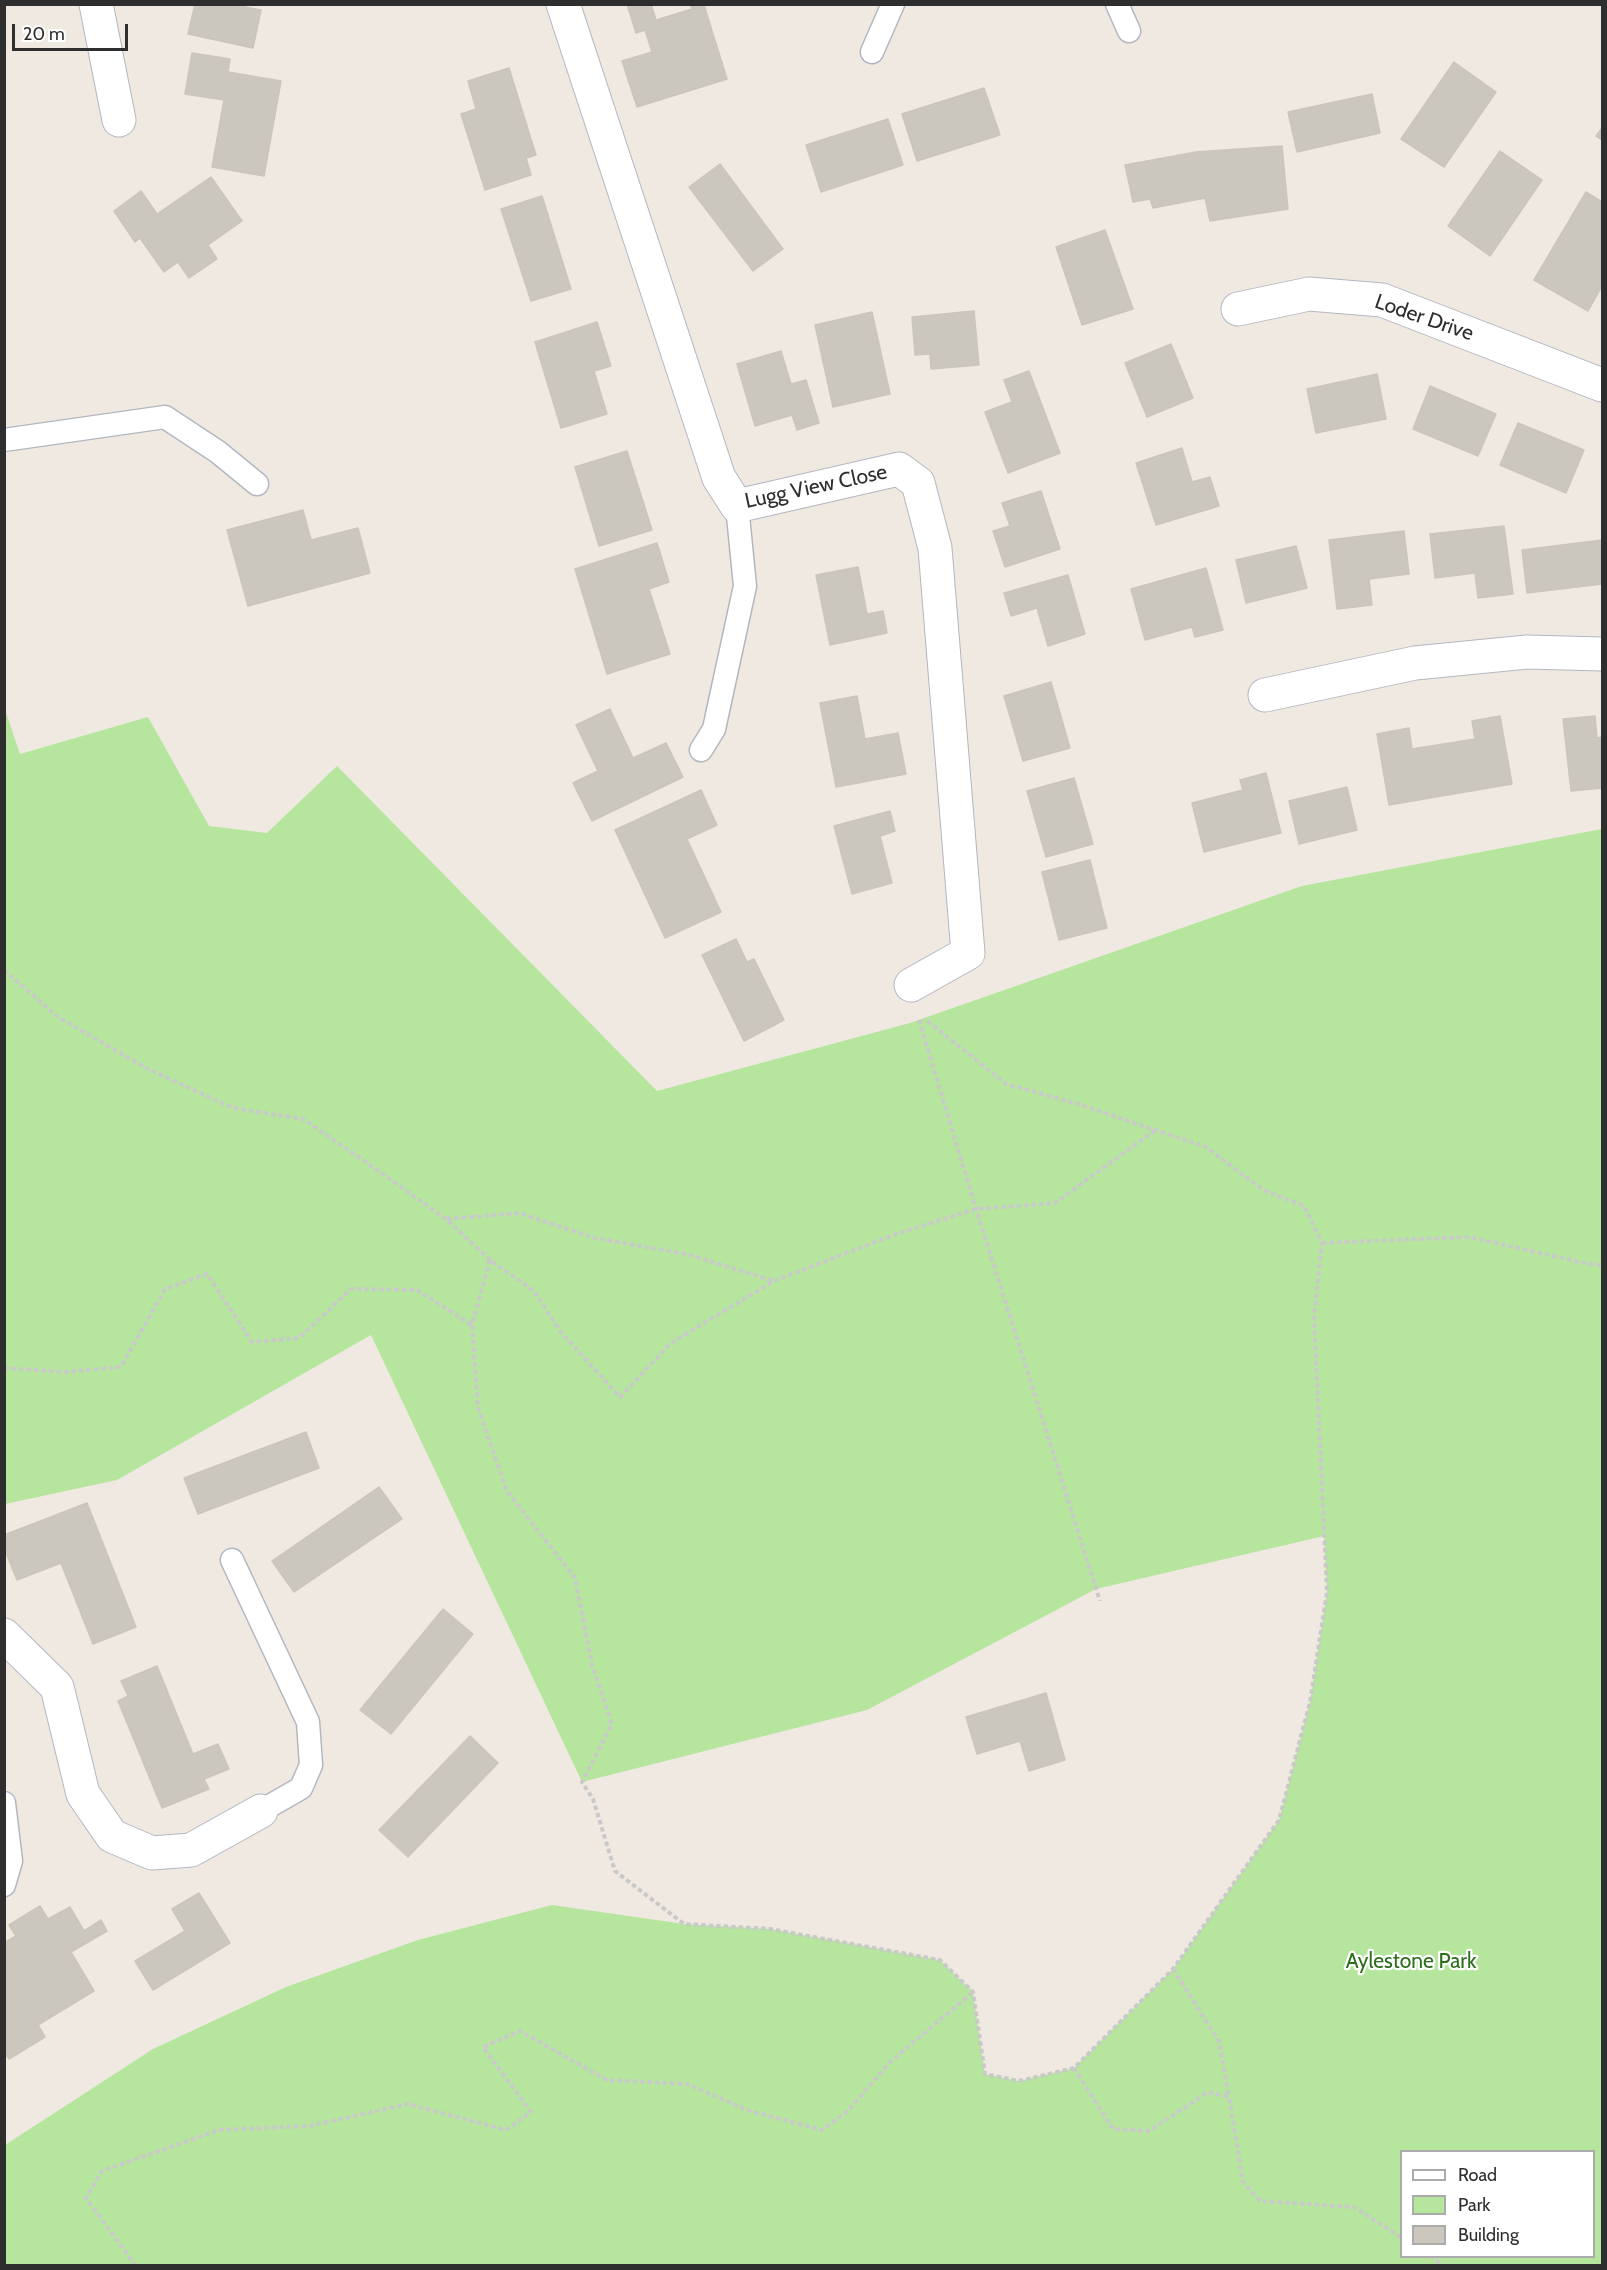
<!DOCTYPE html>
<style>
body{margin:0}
#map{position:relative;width:1607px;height:2270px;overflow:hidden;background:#efe9e1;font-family:Cabin,sans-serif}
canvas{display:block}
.frame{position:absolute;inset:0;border:6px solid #2e2e2e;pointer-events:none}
.legend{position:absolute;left:1400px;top:2150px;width:195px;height:108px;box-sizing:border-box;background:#fff;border:2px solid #ababab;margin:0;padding:8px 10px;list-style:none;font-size:18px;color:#2e2e2e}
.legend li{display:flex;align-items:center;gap:12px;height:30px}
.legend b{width:30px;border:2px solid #ababab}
.scale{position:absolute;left:12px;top:24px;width:116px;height:27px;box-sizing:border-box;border:3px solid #2e2e2e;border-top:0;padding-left:8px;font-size:18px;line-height:21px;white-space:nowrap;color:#2e2e2e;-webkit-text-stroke:4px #fff;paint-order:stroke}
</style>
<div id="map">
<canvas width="1607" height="2270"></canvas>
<div class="frame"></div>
<ul class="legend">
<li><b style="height:8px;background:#fff"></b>Road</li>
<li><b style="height:16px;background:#b6e59e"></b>Park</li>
<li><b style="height:16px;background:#cbc7bf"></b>Building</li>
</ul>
<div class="scale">20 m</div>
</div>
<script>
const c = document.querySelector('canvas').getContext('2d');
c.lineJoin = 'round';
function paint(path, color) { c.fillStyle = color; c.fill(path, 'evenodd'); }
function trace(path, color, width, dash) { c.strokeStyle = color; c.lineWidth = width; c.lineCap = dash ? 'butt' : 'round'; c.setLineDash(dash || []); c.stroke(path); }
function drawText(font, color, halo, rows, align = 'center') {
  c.font = font + ' Cabin,sans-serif'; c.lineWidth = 4.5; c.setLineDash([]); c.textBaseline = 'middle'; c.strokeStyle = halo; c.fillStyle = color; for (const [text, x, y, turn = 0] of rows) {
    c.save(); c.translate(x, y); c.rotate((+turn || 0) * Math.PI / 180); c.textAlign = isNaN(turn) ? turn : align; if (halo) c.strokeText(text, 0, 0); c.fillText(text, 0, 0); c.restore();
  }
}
const green = new Path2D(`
 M4,706L20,754L148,717L209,826L267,833L337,766L657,1091L910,1023L1302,886L1602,829V2265H5V2145L153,2049L286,1987L418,1940L552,1905L684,1924L770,1929L940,1960L973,1992L985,2074L1019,2081L1074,2068L1173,1969L1279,1820L1310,1702L1327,1592L1324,1536L1096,1589L867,1710L582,1782L371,1335L117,1480L5,1504ZM1402,2152H1594V2256H1402Z`);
const building = new Path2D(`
 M195,4H246L245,7L261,10L253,48L188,34Z
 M627,4H651L656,20L692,9L690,4H707L704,5L727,79L637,107L622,61L652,52L645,30L636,33Z
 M192,53L230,59L228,72L281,81L264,176L212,167L224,100L185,94Z
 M1454,62L1496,92L1444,167L1401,139Z
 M509,68L536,155L526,158L531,175L485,190L461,114L476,109L468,81Z
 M984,88L1000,135L917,161L902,114Z
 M1372,94L1380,133L1297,152L1288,112Z
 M888,119L903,165L821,192L806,145Z
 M1602,128V140L1596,136Z
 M1282,146L1288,209L1210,221L1205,198L1153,208L1150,199L1133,202L1125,165L1196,152Z
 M1500,151L1542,180L1490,256L1448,226Z
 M720,164L783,249L753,271L689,187Z
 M211,177L242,221L208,245L217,259L189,278L178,262L164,272L140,238L135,242L114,211L141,191L157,214Z
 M1586,192L1602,202V286L1588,311L1534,280Z
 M542,196L571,289L531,301L501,209Z
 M1105,230L1133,309L1082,325L1056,247Z
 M974,311L979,365L931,369L930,354L915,355L912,317Z
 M872,312L890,394L833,407L815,325Z
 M597,322L611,366L594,371L607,414L561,428L535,342Z
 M1171,344L1193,398L1147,417L1125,363Z
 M781,351L791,384L806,380L819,423L797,430L792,415L755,426L737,364Z
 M1029,371L1060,453L1008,473L985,412L1012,402L1004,380Z
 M1377,374L1386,419L1316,433L1307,389Z
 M1430,386L1496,414L1478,456L1413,429Z
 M1518,423L1584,450L1566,493L1500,465Z
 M1182,448L1192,482L1210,477L1219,506L1156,525L1136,463Z
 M627,451L652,530L599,546L575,467Z
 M1041,491L1060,549L1005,567L993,531L1010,526L1002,503Z
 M303,510L311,540L358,528L370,573L248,606L227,530Z
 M1504,526L1513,594L1478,598L1475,573L1435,578L1430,534Z
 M1404,531L1409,574L1369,579L1372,605L1337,609L1329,540Z
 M1602,540V584L1527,593L1522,550Z
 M657,543L669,582L649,589L670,654L607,674L575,569Z
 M1296,546L1307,588L1246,603L1236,560Z
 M858,567L867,614L883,611L887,633L830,645L816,575Z
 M1206,568L1223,630L1195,637L1192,627L1145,640L1131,589Z
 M1068,575L1085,634L1048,646L1037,608L1011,616L1004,593Z
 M1051,682L1070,748L1023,761L1004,696Z
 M857,696L865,739L898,733L906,774L836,787L820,703Z
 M610,709L633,758L666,743L683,777L592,821L573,783L598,771L576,725Z
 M1500,716L1512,784L1389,805L1377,734L1409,728L1412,749L1475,739L1472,721Z
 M1595,716L1597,738L1602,737V788L1571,791L1563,719Z
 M1266,773L1281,833L1204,852L1192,803L1243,790L1240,780Z
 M1074,778L1093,844L1046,857L1027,791Z
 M1347,787L1357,830L1299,844L1289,801Z
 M701,790L717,825L687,839L721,912L665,938L615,830Z
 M890,811L895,831L880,836L892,883L852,894L834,826Z
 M1090,860L1107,928L1059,940L1042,872Z
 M736,939L747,962L754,959L784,1020L744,1041L702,955Z
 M306,1432L319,1468L198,1514L184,1478Z
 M379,1487L402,1519L294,1592L272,1561Z
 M87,1503L136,1627L93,1644L61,1563L17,1580L4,1548V1535Z
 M443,1609L473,1634L391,1734L360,1710Z
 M157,1666L193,1754L218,1744L229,1769L204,1779L209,1789L162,1808L118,1701L128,1696L121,1681Z
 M1046,1693L1065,1760L1029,1771L1020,1741L977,1754L966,1717Z
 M470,1736L498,1763L408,1857L379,1830Z
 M199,1893L230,1943L153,1990L135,1961L185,1931L172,1909Z
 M40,1906L48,1919L70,1907L84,1931L101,1920L107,1931L71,1952L94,1991L38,2025L45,2037L9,2059L4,2052V1943L16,1936L9,1925Z`);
const path = new Path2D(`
 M4,970L58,1017L146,1068L233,1108L303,1119L360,1158L446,1219L490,1260L534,1291L560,1331L620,1397L671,1343L774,1281L896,1234L976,1209L1055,1203L1154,1131
 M919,1020L976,1209L1100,1601
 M447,1219L519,1213L595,1238L686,1254L774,1281
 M1322,1243L1469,1237L1589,1264L1602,1265
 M490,1260L472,1325L478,1408L507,1491L575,1578L592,1665L612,1724L582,1782L593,1799L615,1871L684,1924L770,1929L940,1960L973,1992L985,2074L1019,2081L1074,2068L1173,1969L1279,1820L1310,1702L1327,1592L1314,1317L1322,1243L1304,1206L1263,1190L1206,1147L1078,1104L1006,1084L925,1019
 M4,1368L66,1372L121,1367L165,1289L207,1274L252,1342L299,1338L351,1289L417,1290L472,1325
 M1173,1969L1219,2041L1229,2097
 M1074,2068L1113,2129L1149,2131L1208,2092L1229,2097L1243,2182L1260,2201L1354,2207L1402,2238
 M1430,2256L1444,2266
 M136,2266L86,2198L102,2171L219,2130L309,2126L408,2104L506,2130L531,2112L483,2047L520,2031L607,2080L687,2084L750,2111L822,2130L848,2111L890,2062L972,1993`);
const lane = new Path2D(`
 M1117,4L1129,31
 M872,52L893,4
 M4,440L165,417L218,452L257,484
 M701,750L714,729L745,586L737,506
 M232,1560L308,1722L311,1765L301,1788L261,1811
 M4,1803L11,1861L4,1885`);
const street = new Path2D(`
 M96,4L119,120
 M563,4L719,478L737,506L899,469L918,483L935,548L968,953L911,985
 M1238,309L1309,294L1382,300L1602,385
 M1265,695L1415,663L1527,652L1602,654
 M4,1635L57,1687L83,1794L112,1836L152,1853L191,1850L261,1811`);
const streetNames = [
 ["Loder Drive",1424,318,19],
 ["Lugg View Close",816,487,-12]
];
const parkNames = [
 ["Aylestone Park",1411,1962]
];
paint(green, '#b6e59e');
paint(building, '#cbc7bf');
trace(building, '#cbc5ba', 1.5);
trace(lane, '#b4b7c1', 25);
trace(street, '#b4b7c1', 35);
trace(path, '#c9c9c9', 4, [4.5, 3]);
trace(lane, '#fff', 22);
trace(street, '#fff', 33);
drawText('21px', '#2e2e2e', '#fff', streetNames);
drawText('21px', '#2c6e1b', '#fff', parkNames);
</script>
